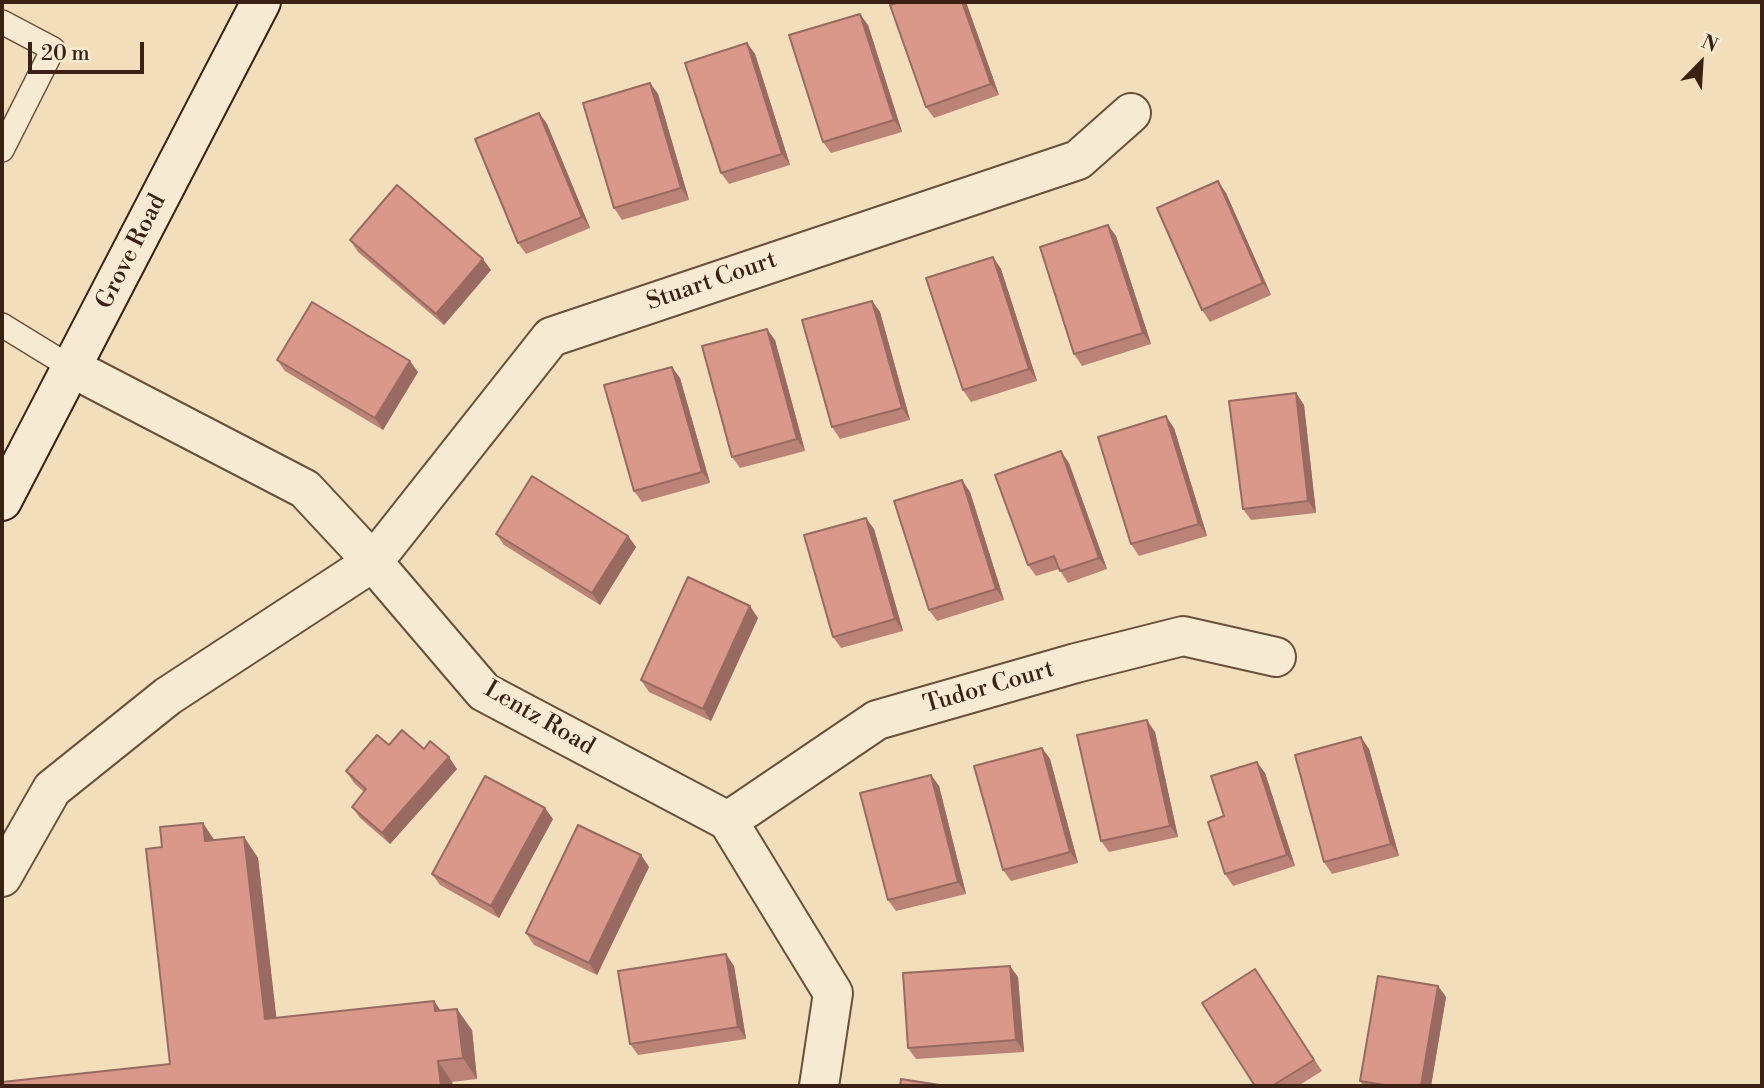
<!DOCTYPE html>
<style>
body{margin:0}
#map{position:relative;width:1764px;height:1088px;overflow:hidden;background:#f3debb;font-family:"Libre Bodoni",serif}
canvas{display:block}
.frame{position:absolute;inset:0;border:4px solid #3b2113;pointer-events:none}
.north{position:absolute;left:1666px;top:28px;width:70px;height:70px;-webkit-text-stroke:5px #f7ead3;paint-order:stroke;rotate:24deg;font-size:19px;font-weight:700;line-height:28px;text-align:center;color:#3b2113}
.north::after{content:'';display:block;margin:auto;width:24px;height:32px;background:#3b2113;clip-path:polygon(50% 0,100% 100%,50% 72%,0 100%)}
.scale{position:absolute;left:28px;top:42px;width:116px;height:32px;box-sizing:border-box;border:4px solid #3b2113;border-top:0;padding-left:9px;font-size:21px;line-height:24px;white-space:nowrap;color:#3b2113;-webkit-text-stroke:5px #f7ead3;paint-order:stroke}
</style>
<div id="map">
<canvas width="1764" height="1088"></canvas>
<div class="frame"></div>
<div class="north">N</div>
<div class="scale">20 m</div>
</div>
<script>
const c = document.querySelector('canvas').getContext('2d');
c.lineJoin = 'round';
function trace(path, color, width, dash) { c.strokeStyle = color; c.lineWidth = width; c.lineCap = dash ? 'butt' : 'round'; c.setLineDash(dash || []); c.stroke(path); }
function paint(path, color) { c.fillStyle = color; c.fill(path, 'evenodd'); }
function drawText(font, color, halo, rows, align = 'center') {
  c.font = font + ' "Libre Bodoni",serif'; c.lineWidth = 6; c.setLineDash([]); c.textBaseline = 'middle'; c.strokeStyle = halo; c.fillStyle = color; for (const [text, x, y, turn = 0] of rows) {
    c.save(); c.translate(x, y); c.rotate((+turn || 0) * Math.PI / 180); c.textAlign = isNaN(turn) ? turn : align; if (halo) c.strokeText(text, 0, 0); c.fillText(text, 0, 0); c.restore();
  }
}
const lane = new Path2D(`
 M2,22L53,49L2,150
 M2,325L72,368`);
const street = new Path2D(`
 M72,368L305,489L373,562L484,692L728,821L833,993L819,1086
 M728,821L877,720L1076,663L1183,636L1276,657
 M2,877L52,789L168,696L373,562L551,337L1078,160L1131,113`);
const secondary = new Path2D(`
 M2,501L261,2`);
const wall = new Path2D(`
 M900,2H966L999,95L934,118L926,107Z
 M868,25L902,132L831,153L823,142Z
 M747,43L755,54L790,165L729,184L721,173Z
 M650,83L658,94L689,200L622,220L614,208Z
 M539,113L547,124L590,228L526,254L518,243Z
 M1226,193L1271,295L1210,322L1202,310Z
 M1116,236L1151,344L1082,366L1074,354Z
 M350,240L491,270L444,325L358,252Z
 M993,257L1001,269L1037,381L971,402L963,390Z
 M872,301L880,312L910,420L840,439L832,427Z
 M775,340L805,451L740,468L732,457Z
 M277,360L418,372L383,430L285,371Z
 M680,378L710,483L642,502L634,491Z
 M1296,393L1304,405L1316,513L1251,520L1243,509Z
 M1174,428L1207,536L1139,556L1131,544Z
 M1069,463L1107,569L1068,583L1059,569L1036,576L1028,565Z
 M970,492L1004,600L937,621L929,610Z
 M874,529L903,631L841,648L833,637Z
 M496,534L628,536L636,547L600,605L504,545Z
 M758,618L711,721L649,692L641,680Z
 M1155,732L1178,837L1109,852L1101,841Z
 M389,745L424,749L457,769L390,844L360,818L352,807L364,792L354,783L346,771Z
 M1042,748L1050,759L1078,863L1011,881L1003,870Z
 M1369,749L1399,856L1332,874L1324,862Z
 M1265,773L1295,866L1233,886L1225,874L1224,816Z
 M931,775L939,786L966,894L896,911L888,900Z
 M553,819L499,918L440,885L432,874Z
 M244,837L258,858L276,1018L434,1001L441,1011L472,1030L477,1079L452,1082L453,1086H2L170,1064L215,840Z
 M641,855L649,867L597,975L534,945L526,933Z
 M726,954L734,966L746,1039L638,1055L630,1044Z
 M1255,969L1322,1071L1298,1086H1255Z
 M1018,977L1024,1052L916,1059L908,1048Z
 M1438,986L1446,997L1431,1086H1364L1360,1081Z`);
const shadedWall = new Path2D(`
 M962,2H966L999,95L991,84Z
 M860,14L868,25L902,132L894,120Z
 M747,43L755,54L790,165L782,154Z
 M650,83L658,94L689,200L681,188Z
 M539,113L547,124L590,228L582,217Z
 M1218,181L1226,193L1271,295L1263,283Z
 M1108,225L1116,236L1151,344L1143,333Z
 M993,257L1001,269L1037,381L1029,369Z
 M483,259L491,270L444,325L436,314Z
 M872,301L880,312L910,420L902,408Z
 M767,329L775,340L805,451L797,439Z
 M410,361L418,372L383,430L375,418Z
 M672,367L680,378L710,483L702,472Z
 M1296,393L1304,405L1316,513L1308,501Z
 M1166,416L1174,428L1207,536L1199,524Z
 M1061,451L1069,463L1107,569L1099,558Z
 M962,480L970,492L1004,600L996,589Z
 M866,518L874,529L903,631L895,619Z
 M628,536L636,547L600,605L592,593Z
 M750,606L758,618L711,721L703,709Z
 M1147,720L1155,732L1178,837L1170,826Z
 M1361,737L1369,749L1399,856L1391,844Z
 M1042,748L1050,759L1078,863L1070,852Z
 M449,757L457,769L390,844L382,833Z
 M1257,762L1265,773L1295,866L1287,855Z
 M931,775L939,786L966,894L958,882Z
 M545,808L553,819L499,918L491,906Z
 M203,823L217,844L205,841Z
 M244,837L258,858L279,1040L265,1019Z
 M641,855L649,867L597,975L589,963Z
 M726,954L734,966L746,1039L738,1027Z
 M1010,966L1018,977L1024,1052L1016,1040Z
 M1438,986L1446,997L1431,1086H1421Z
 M434,1001L448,1022L435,1011Z
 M457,1009L472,1030L477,1079L463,1058Z
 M438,1061L452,1082L453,1086H441Z`);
const building = new Path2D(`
 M900,2H962L991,84L926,107L890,5Z
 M860,14L894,120L823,142L789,35Z
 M747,43L782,154L721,173L685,63Z
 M650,83L681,188L614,208L583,103Z
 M539,113L582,217L518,243L475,139Z
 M1218,181L1263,283L1202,310L1157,208Z
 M397,185L483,259L436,314L350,240Z
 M1108,225L1143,333L1074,354L1040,247Z
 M993,257L1029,369L963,390L926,278Z
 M872,301L902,408L832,427L802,320Z
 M312,302L410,361L375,418L277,360Z
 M767,329L797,439L732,457L702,346Z
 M672,367L702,472L634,491L604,385Z
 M1296,393L1308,501L1243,509L1229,401Z
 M1166,416L1199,524L1131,544L1098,437Z
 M1061,451L1099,558L1060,571L1054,556L1028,565L995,475Z
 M532,476L628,536L592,593L496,534Z
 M962,480L996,589L929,610L894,501Z
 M866,518L895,619L833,637L804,535Z
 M688,577L750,606L703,709L641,680Z
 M1147,720L1170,826L1101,841L1077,735Z
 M402,730L424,749L430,741L449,757L382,833L352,807L366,789L346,771L377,735L389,745Z
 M1361,737L1391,844L1324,862L1295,755Z
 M1042,748L1070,852L1003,870L974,766Z
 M1257,762L1287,855L1225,874L1208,822L1224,816L1211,776Z
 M931,775L958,882L888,900L860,793Z
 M485,776L545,808L491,906L432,874Z
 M203,823L205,841L244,837L265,1019L434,1001L435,1011L457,1009L463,1058L438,1061L441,1086H2V1082L170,1064L146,849L162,847L160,827Z
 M578,825L641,855L589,963L526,933Z
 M726,954L738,1027L630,1044L618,971Z
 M1010,966L1016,1040L908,1048L903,973Z
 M1255,969L1314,1060L1272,1086H1255L1202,1003Z
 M1378,976L1438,986L1421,1086H1391L1360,1081Z
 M901,1079L946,1086H900Z`);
const streetNames = [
 ["Grove Road",132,252,-63],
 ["Stuart Court",712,282,-19],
 ["Tudor Court",989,688,-16],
 ["Lentz Road",539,719,30]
];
trace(lane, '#69503d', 26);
trace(street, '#69503d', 42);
trace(secondary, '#3b2113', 42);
trace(lane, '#f7ead3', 23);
trace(street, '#f7ead3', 38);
trace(secondary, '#f7ead3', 38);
paint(wall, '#bb8377');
paint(shadedWall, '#986a61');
paint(building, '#d9988a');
trace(building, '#986a61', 2);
drawText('24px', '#3b2113', '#f7ead3', streetNames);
</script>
